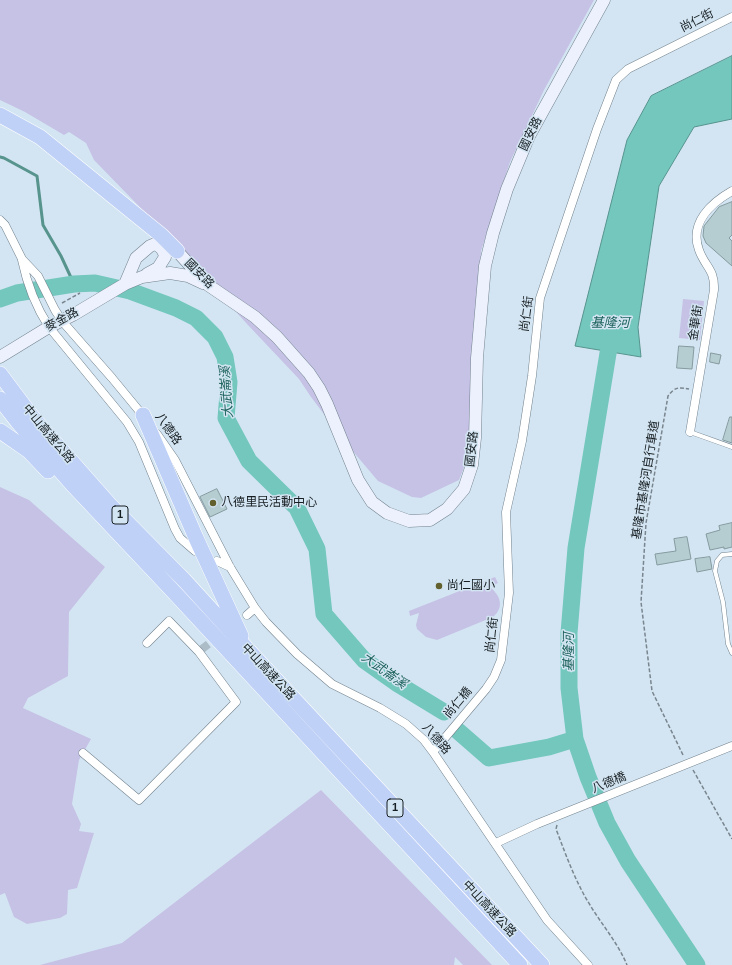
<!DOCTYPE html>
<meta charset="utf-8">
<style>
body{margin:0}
canvas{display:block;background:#d3e5f2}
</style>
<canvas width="732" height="965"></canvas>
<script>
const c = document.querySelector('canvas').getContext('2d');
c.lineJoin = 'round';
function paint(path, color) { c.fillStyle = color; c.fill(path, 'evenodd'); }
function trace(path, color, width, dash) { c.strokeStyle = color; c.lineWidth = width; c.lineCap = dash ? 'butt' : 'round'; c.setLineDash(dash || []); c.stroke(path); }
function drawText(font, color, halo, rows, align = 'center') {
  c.font = font + ' Arial,"Noto Sans TC",sans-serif'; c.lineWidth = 3; c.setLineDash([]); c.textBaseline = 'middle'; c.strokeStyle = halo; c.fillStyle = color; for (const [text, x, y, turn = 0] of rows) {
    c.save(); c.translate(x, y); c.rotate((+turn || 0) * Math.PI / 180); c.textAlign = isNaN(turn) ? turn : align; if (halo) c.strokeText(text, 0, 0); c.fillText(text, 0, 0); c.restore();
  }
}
const green = new Path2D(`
 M0,0H594L544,90L510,162L481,251L473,445L459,480L421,498L412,497L378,481L345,442L311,397L299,379L247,324L167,235L94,160L86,143L69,132L64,135L25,112L0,100Z
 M683,299L704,301L700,340L679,338Z
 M0,487L29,500L105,567L69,612L68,676L28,698L23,708L91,739L79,760L72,804L81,824L79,831L94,833L77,888L68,890L67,914L60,918L27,924L14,917L5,893L0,895Z
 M495,577L498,583L490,587C500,595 505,607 493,617L437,640L426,637L417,629L416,625L419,613L410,616L409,611Z
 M321,790L492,965H463L455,957L454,965H40L122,943Z`);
const water = new Path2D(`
 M732,56V119L694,127L659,186L638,327L641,357L575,346L627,140L651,96Z`);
const stream = new Path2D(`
 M0,157L4,158L37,176L43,225L61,256L74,284`);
const river = new Path2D(`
 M0,299L17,293L74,284L95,283L130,291L176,308L196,318L215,337L225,357L229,382L226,418L249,461L297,508L317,549L324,614L364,660L398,684L444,712
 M612,329L576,548L569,633V688L575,739L588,777L607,823L628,861L697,965
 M458,731L489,758L549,747L575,739`);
const building = new Path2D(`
 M732,202V235L729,238L732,241V266L706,243L703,236L704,226L719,207Z
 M679,346L694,347L692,369L677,368Z
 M711,353L721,355L719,364L710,362Z
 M730,417H732V443L723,440Z
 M217,489L227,509L210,517L200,497Z
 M732,523V547L724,549V547L710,550L706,534L720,530L719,526Z
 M687,537L691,559L657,565L655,554L676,551L674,539Z
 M710,557L712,569L697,572L695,559Z`);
const streetTunnel = new Path2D(`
 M202,649L219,636`);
const path = new Path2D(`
 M62,303L80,293
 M683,755L652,691L641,602L646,523L668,396C675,387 678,387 689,389
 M693,770L732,839
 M557,825L556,829C566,855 575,881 590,905C602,925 618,943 627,965`);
const lane = new Path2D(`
 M690,432L732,447
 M732,554L722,555L717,561L715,571L723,602L728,644L732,653`);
const street = new Path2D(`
 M0,220L5,225L22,259L38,276L55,310L62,321L112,378L145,418
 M22,260C27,284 36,307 49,327L127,422L139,442L175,529L180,538L195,551
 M690,432L714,290C715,269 705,267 699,250C689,223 711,203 732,191
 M157,434L175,460L230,567L255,608L266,622L297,654L332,684L380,708L406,724L424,740L433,752L547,920L588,965
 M217,561L230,567
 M247,615L255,608
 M433,752L486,689L494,677L501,660L509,593L506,512L522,441L532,376L540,298L597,129L616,80L628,69L732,17
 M83,753L139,800L236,702L199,652L169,621L147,643
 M496,843L537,824L732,746`);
const secondary = new Path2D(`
 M147,274L158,268L165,257C164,250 161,246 155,244
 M125,284L136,258L150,246L155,244L166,245L177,251L208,285L255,317L277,337L309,373L319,388L327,404L358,480L372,502L387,513L409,521L430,520L447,509L464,489L472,465L475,438L477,358L485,266L493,233L507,189L529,136L604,0
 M0,357L49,327L73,315L125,284L142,277L170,273L188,276L203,283`);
const highway = new Path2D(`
 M0,115L40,137L161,235L177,251
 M0,374L33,418L109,504L184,580L248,650L542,965
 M0,399L17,421L72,484L172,590L520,965
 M143,415L196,538L241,636
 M0,431L29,451L48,471`);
const markers = [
 [213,503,4,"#62602d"],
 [439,586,4,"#62602d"]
];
const shields = [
 [120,515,16],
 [395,808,16]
];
const shieldNames = [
 ["1",120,515],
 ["1",395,808]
];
const streetNames = [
 ["尚仁街",697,21,-27],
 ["國安路",531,134,-64],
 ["國安路",199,274,45],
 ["尚仁街",527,314,-82],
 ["麥金路",62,320,-29],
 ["金華街",696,323,-81],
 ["八德路",168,429,55],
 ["中山高速公路",48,434,50],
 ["國安路",472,449,-84],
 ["基隆市基隆河自行車道",646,480,-81],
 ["尚仁街",492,635,-84],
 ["中山高速公路",268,672,47],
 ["尚仁橋",458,703,-50],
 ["八德路",436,739,49],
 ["八德橋",609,783,-22],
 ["中山高速公路",489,909,47]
];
const poiNames = [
 ["八德里民活動中心",221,503],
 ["尚仁國小",447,586]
];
const waterNames = [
 ["基隆河",610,323],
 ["大武崙溪",227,392,-94],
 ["基隆河",569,652,-90],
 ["大武崙溪",384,671,35]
];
paint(green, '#c6c2e6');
paint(water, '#73c7bd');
trace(water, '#57948e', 1);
trace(stream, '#57948e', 3);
trace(river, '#73c7bd', 17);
paint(building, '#b5ccd1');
trace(building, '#849b9f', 1);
trace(streetTunnel, '#adbdc8', 8, [8, 4]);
trace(lane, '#72828e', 5);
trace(street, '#72828e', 9);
trace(secondary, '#72828e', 13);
trace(highway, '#fff', 16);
trace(path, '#7a868f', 1.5, [4, 2]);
trace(lane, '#fff', 4);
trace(street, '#fff', 8);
trace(secondary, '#ecf1fd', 12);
trace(highway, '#bfd1f7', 15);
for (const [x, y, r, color] of markers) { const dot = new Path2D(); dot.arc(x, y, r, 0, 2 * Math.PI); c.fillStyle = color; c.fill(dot); trace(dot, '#d3e5f2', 1.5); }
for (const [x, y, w] of shields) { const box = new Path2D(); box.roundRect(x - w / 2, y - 9, w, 18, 3); c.fillStyle = '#d3e5f2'; c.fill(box); trace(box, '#171e22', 1); }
drawText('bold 11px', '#171e22', null, shieldNames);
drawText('12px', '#171e22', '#d3e5f2', streetNames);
drawText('12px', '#171e22', '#d3e5f2', poiNames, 'left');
drawText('italic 13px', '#1e635c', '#d3e5f2', waterNames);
</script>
